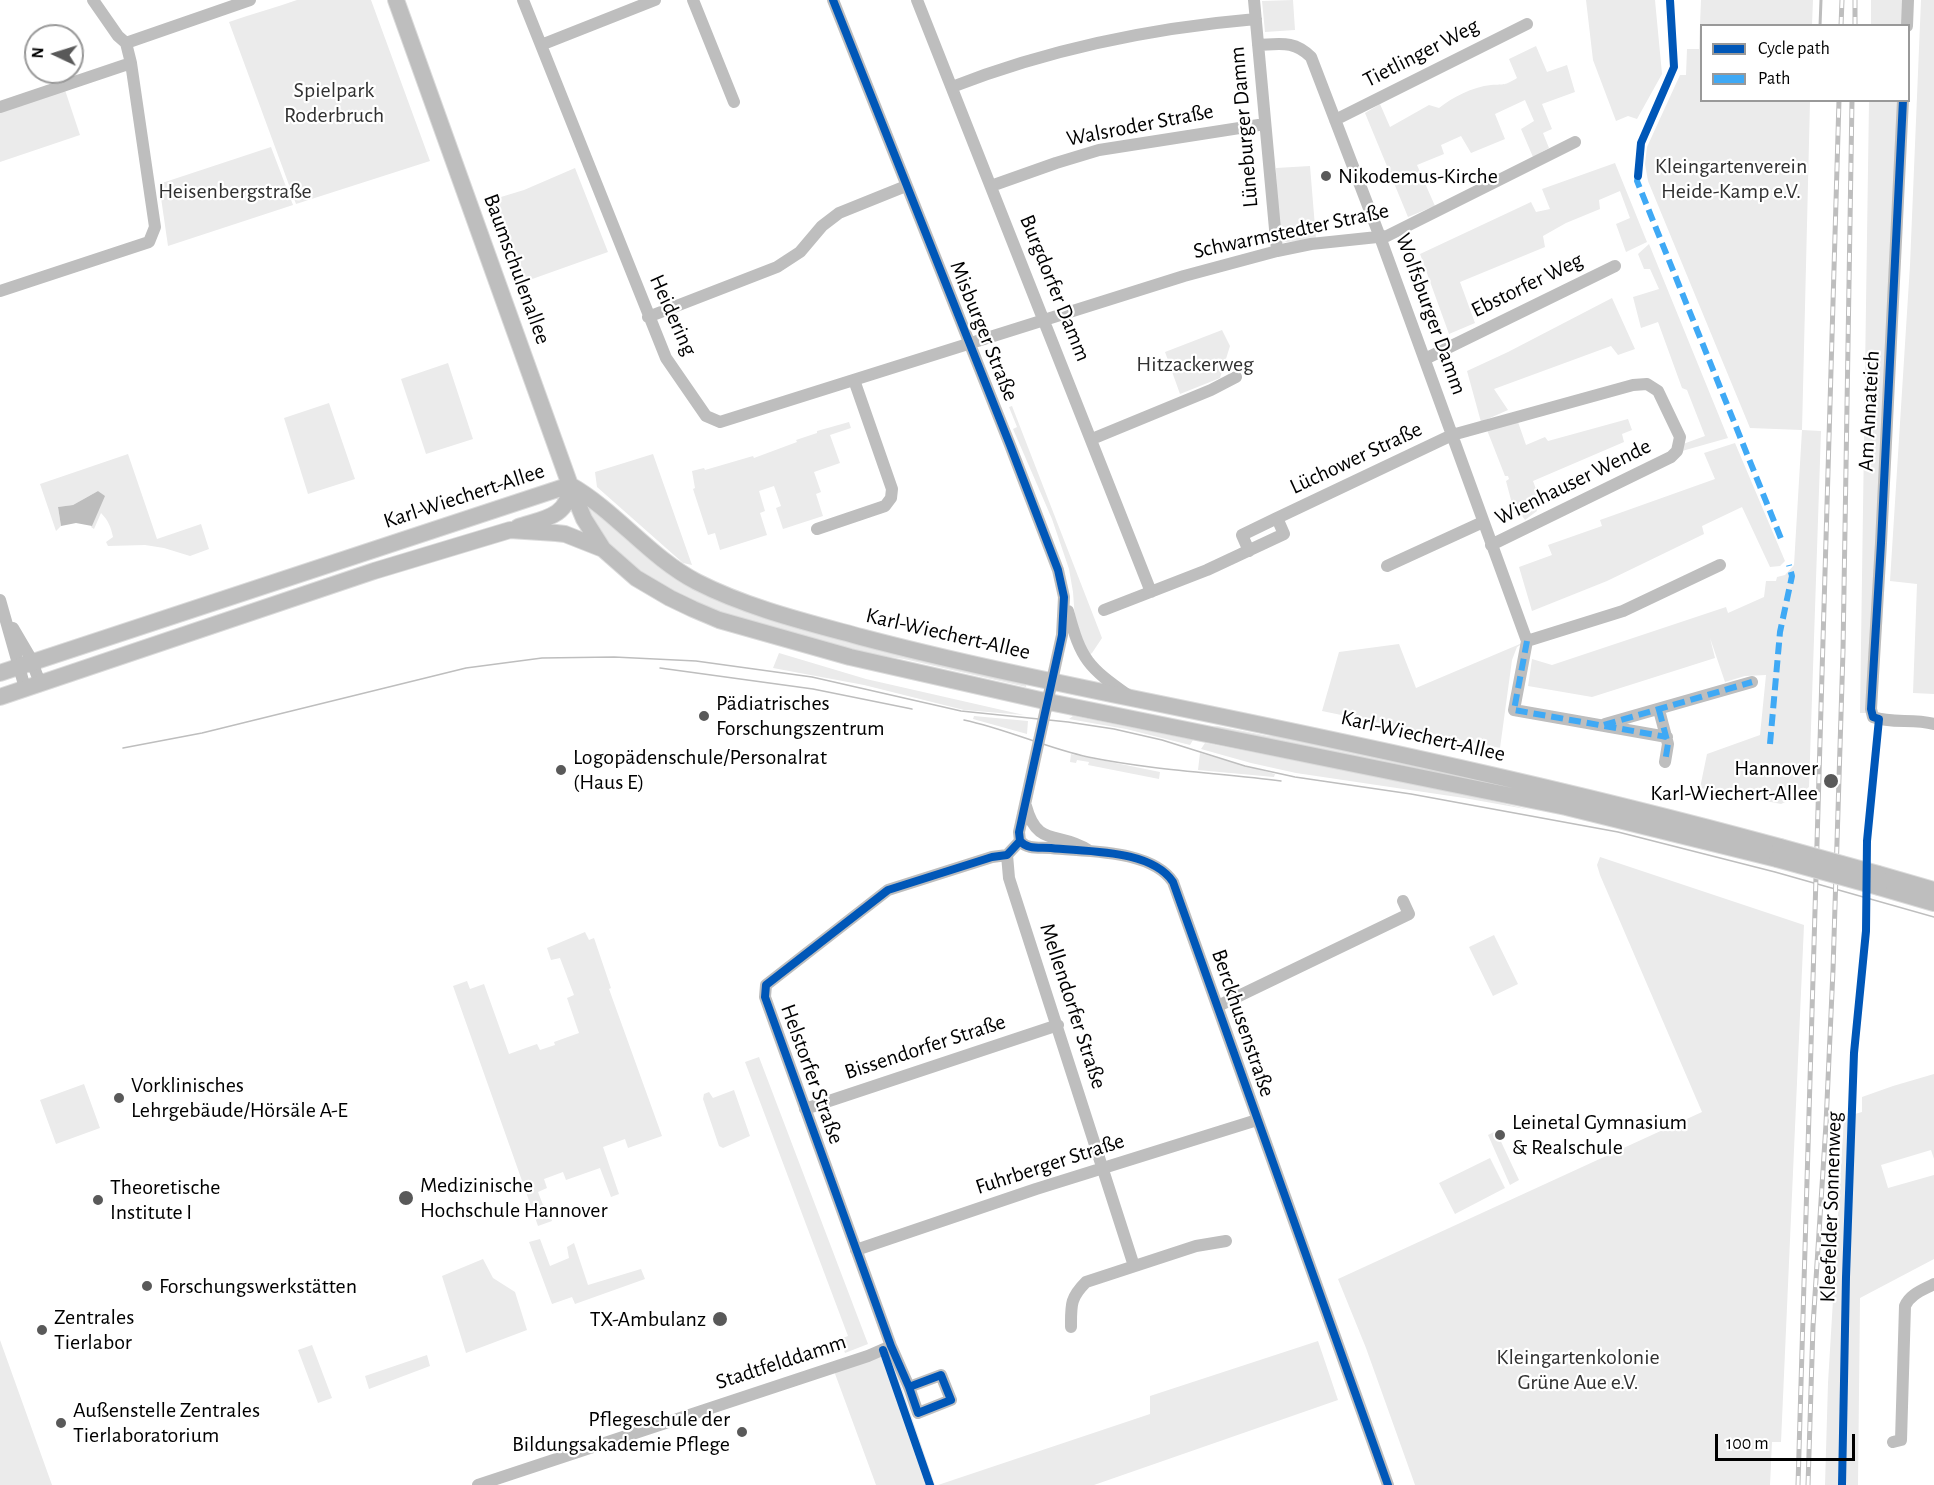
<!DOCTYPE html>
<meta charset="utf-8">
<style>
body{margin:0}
#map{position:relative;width:1934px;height:1485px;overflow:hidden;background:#fff;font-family:"Alegreya Sans",sans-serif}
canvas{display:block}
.legend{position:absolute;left:1700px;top:24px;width:210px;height:78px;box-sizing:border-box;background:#fff;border:2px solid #999;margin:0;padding:8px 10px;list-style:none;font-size:18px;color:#000}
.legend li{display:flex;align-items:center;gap:12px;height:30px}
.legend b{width:30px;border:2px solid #999}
.north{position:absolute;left:24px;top:24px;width:60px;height:60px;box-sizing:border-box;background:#fff;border:2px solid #999;border-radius:50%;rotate:274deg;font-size:16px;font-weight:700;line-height:24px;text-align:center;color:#000}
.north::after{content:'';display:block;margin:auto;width:21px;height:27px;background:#595959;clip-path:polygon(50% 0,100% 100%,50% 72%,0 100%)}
.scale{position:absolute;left:1715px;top:1434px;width:140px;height:27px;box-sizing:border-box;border:3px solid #000;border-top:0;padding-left:8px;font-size:18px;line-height:21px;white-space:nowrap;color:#000;-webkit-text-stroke:4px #fff;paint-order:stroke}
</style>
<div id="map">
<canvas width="1934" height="1485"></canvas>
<ul class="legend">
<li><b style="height:8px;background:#0057b8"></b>Cycle path</li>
<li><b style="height:8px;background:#3fa9f5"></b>Path</li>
</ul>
<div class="north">N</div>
<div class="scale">100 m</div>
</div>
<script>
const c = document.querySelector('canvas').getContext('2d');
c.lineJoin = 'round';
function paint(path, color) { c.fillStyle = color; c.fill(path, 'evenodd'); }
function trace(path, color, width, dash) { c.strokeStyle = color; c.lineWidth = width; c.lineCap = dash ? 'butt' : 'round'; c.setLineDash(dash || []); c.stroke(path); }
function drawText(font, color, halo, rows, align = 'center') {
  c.font = font + ' "Alegreya Sans",sans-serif'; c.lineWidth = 4.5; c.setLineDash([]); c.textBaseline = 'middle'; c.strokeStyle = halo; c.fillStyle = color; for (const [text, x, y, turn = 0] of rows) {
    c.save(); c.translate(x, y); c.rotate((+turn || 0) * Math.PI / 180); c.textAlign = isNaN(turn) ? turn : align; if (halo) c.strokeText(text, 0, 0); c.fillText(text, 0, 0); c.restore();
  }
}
const green = new Path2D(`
 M297,0H371L430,161L296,204L229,22C252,14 274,8 297,0Z
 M1293,0L1295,30L1265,32L1262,1Z
 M1586,0H1655L1662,74L1637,119L1628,116L1616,121L1593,60Z
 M1701,0H1813L1812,25L1702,26V100L1810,101L1802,430L1821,431L1809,787L1796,797L1781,804L1700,788L1707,754L1760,735L1766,675L1745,676L1725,682L1710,638L1715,658L1592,697L1528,686L1532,659L1552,665L1726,607L1728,613L1764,597L1766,581H1776L1777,577L1785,575L1794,565L1802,430L1750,428L1648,181L1645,164L1647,147L1680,75H1686L1687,49H1699Z
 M1871,0H1903L1902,25L1871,26Z
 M1921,0H1934V694L1913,693L1917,584L1890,581L1910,265Z
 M1536,46L1547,72L1567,65L1575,92L1542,104L1552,129L1543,133L1549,148L1533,157L1521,129L1534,121L1525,100L1495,114L1505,139L1471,153L1461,136L1441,145L1444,154L1417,165L1435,206L1408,217L1365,113L1380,104L1390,127L1429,105L1439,108C1453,97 1472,87 1491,85C1505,84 1504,86 1517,78L1509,59Z
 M65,90L80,135L0,162V111Z
 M1869,101H1899L1869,713H1860Z
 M271,147L293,205L168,246L159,184Z
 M1615,163L1647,242L1626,252L1616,224L1630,218L1620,191L1599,200L1600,209L1566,223L1543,236L1545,247L1460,282L1475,323L1449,334L1420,254L1531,202L1536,212L1550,209L1542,189Z
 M1310,166L1316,239L1278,243L1276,168Z
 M575,168L608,252L521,283L491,200L524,190Z
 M1649,244L1728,438L1682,451L1683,444L1705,436L1687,390L1682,388L1658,322L1641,328L1633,297L1659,289L1650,269H1644L1638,254Z
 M1612,298L1635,349L1618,355L1611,346L1494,389L1508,410L1481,422L1467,371L1508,352Z
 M1222,330L1230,346L1220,378L1180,394L1165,352Z
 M448,363L473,439L426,454L401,379Z
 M329,403L355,479L308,494L284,418Z
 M1012,406L1102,638L1092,653L1088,656L1075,619L1073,592L1069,569L1052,519L1013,429L1017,427L1009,407Z
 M1628,419L1632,430L1622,434L1624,442L1533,481L1540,500L1535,503L1537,511L1525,520L1511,500L1506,481L1509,479L1508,476H1505L1487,430L1518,422L1526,445L1545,437L1548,441Z
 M849,422L851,428L830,435L840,463L814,472L821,492L816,494L823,516L783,529L776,508L781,506L774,486L759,491L765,511L760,513L767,535L720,550L715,533L708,535L693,489L695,488L692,471L704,468L705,470L753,456L754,458L797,442L796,440L817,433V431Z
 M1735,443L1785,561L1780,566L1770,567L1742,507L1702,526L1704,534L1607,581L1532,611L1519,567L1552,555L1548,545L1602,526L1600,520L1715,479L1704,453Z
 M128,454L157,539L201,524L209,549L190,556L164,548L145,545L108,546L106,542L113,537C111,527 108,520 101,513L94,529L91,527L104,496L98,491L73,505L58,507L61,526L56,531L40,484Z
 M653,454L692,565L683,563L597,487L595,472Z
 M591,503L678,579L1027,680L1026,687L904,659L855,652L745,621L699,605L671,591L631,565L606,541L587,509Z
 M1527,641L1517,647L1512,660L1500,748L1322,711L1339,652L1399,644L1416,688Z
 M779,653L866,679L1024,715L964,710L864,685L773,668Z
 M974,716L1028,721L1027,734L973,719Z
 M1073,716L1193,740L1190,745L1126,729L1069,719Z
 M1217,726L1269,736H1291L1635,815L1210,728Z
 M1205,743L1450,791L1531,810L1464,798L1296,773L1251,763L1201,749Z
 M1200,753L1275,774L1274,777L1198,770Z
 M1071,754L1160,772L1159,779L1088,765L1089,762L1077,760L1076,763L1070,762Z
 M1600,857L1804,925L1781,1442H1772L1770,1485H1415L1366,1348L1338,1279L1702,1112L1600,875L1597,865Z
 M585,932L589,940L594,938L611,988L609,989L662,1136L628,1148L625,1139L603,1147L619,1194L611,1197L600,1168L566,1180L563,1172L544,1179L547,1188L538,1192L545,1210H548L552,1221L538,1226L453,986L467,981L470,989L484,984L509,1054L537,1044L540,1050L555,1045L554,1042L579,1033L567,998L574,995L560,958L551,960L547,948Z
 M1494,935L1518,984L1493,996L1469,947Z
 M759,1057L868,1344L845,1353L840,1339L848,1336L745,1062Z
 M1934,1074V1159L1931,1150L1881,1165L1888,1188L1934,1175V1259L1860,1298L1858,1485H1825L1828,1383L1844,1117L1862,1112V1097L1893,1086Z
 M84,1084L100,1128L56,1144L40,1100Z
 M734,1090L750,1136L723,1148L719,1146L703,1099L704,1094L709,1092L713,1098Z
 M1496,1131L1519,1180L1510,1185L1488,1135Z
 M1490,1158L1505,1188L1455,1214L1439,1183Z
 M540,1239L550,1266L569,1258L567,1247L574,1243L588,1285L641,1269L645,1279L575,1304L572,1297L552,1304L529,1242Z
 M483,1259L493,1278L515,1292L527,1330L466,1353L442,1276Z
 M0,1340L52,1485H0Z
 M1318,1341L1338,1400L1094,1485H938L1150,1414V1396Z
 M312,1345L332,1398L318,1403L298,1350Z
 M890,1353L935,1485H876L834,1371Z
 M427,1355L430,1366L369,1389L365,1376Z`);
const water = new Path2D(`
 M98,491L105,496L92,526L76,523L61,526L58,507L73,505Z`);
const stream = new Path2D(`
 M1820,26L1821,0`);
const minor = new Path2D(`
 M93,0L118,36L126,43L250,0
 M523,0L666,358L706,416L720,422L1184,276L1277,251L1311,244L1387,236L1575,142
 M693,0L734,102
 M833,0L1010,445L1058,570L1064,597L1062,635L1019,832L1020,841C1028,850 1039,847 1051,848C1086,852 1151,849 1173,882L1388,1485
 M917,0L1151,592
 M1254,0L1277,251
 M1907,26L1908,0
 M541,45L655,0
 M1258,45C1280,44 1294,40 1311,57L1380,237L1527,641
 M952,87C1049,49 1151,28 1256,19
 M1903,100L1881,543L1871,709L1873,717C1892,724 1914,718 1934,724
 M0,107L131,63
 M1335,120L1527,24
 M991,186L1056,163L1099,150L1265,124
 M0,291L149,242L155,227L131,63L126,43
 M648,317L777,267L800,252L822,226L839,213L906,186
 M1425,359L1615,266
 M1092,439L1211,390L1236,377
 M1277,518L1452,435L1633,385L1647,384L1658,391L1680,437L1677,451L1671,457L1491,545
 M817,529L885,506L891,498L892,489L854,380
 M1387,566L1483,522
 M0,600L25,688
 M1104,610L1207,570L1284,534L1277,518L1242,535L1249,551
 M1068,611C1081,660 1088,667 1129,696
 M13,628L30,657L40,683
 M1527,641L1514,710L1667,737
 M1527,641L1623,611L1720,565
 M1659,710L1668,744L1665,762
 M1605,724L1752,682
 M1026,806C1037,848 1059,831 1088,850
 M1007,855L1009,878L1134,1266
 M1218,1006L1409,914L1403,901
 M805,1109L1058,1025
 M856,1250L1036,1189L1257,1120
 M1071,1327C1071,1305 1070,1298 1086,1282L1196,1246L1226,1241
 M909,1387L918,1413L951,1400L941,1375L909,1387L891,1346L765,997L766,985L888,890L992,857L1007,855L1020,841
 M1893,1442L1901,1440L1905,1306C1910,1294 1923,1290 1934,1284
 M478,1485L868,1356L891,1346`);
const major = new Path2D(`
 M396,0L570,485L584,519L603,549
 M518,527C543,519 569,517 570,486
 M0,673L570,485C617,512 649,557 697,582C748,608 806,622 861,637C952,661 1044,680 1136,699C1352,743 1568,789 1780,847
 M0,697L374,571L510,530L556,533L565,534L603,549L636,578L670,598L693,609L719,620L850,657L1049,702L1566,807L1777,859
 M1878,874L1934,890
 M1879,887L1934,903`);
const tram = new Path2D(`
 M660,668L813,689L912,709
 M964,720C1007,729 1046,748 1088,757C1152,770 1217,773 1281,781
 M123,748L202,733L466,668L542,658L614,657L696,661L812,677L961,711L1068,722L1114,729L1162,740L1245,766L1295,777L1411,794L1618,832L1775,872L1934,917`);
const rail = new Path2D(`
 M1841,26L1842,0
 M1855,26V0
 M1798,1485L1839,100
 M1808,1485L1813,1326L1826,1124L1833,970L1843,651L1852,100`);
const majorBridge = new Path2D(`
 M1780,847L1878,874
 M1777,859L1879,887`);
const quiet = new Path2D(`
 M1638,176L1637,181L1782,541
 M1527,641L1514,710L1667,737
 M1659,710L1668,744L1665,762
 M1604,725L1752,682
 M1770,744L1780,632L1792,576L1789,565`);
const cycleway = new Path2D(`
 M833,0L1010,445L1058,570L1064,597L1062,635L1019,832L1020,841C1028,850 1039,847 1051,848C1086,852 1151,849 1173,882L1388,1485
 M1638,176L1641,143L1674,67L1670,0
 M883,1350L930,1485
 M909,1387L918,1413L951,1400L941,1375L909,1387L891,1346L765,997L766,985L888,890L992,857L1007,855L1020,841
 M1842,1485L1846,1277L1854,1053L1866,931L1867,841L1879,719L1873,717L1871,709L1881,543L1903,100`);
const markers = [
 [1326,176,6,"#595959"],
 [704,716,6,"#595959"],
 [561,770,6,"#595959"],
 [1831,781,8,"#595959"],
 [119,1098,6,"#595959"],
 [1500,1135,6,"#595959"],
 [406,1198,8,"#595959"],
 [98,1200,6,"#595959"],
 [147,1286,6,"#595959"],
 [720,1319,8,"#595959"],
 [42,1330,6,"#595959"],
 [61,1423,6,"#595959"],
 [742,1432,6,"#595959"]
];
const streetNames = [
 ["Tietlinger Weg",1421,53,-27],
 ["Walsroder Straße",1140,125,-11],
 ["Lüneburger Damm",1244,127,-95],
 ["Schwarmstedter Straße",1291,231,-12],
 ["Baumschulenallee",517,269,70],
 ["Ebstorfer Weg",1527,285,-26],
 ["Burgdorfer Damm",1055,288,68],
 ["Wolfsburger Damm",1431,314,70],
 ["Heidering",673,315,66],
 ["Misburger Straße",984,331,68],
 ["Am Annateich",1869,411,-87],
 ["Lüchower Straße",1356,458,-25],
 ["Wienhauser Wende",1573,482,-26],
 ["Karl-Wiechert-Allee",464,496,-18],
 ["Karl-Wiechert-Allee",948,634,13],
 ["Karl-Wiechert-Allee",1423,736,13],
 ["Mellendorfer Straße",1073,1006,72],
 ["Berckhusenstraße",1243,1023,71],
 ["Bissendorfer Straße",925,1047,-18],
 ["Helstorfer Straße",812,1074,70],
 ["Fuhrberger Straße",1050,1164,-18],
 ["Kleefelder Sonnenweg",1831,1207,-88],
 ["Stadtfelddamm",781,1362,-18]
];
const parkNames = [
 ["Spielpark",334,90],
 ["Roderbruch",334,115],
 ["Kleingartenverein",1731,166],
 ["Heide-Kamp e.V.",1731,191],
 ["Heisenbergstraße",235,191],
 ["Hitzackerweg",1195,364],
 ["Kleingartenkolonie",1578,1357],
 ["Grüne Aue e.V.",1578,1382]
];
const poiNames = [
 ["Nikodemus-Kirche",1338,176],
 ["Pädiatrisches",716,703],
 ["Forschungszentrum",716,728],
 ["Logopädenschule/Personalrat",573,757],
 ["(Haus E)",573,782],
 ["Hannover",1818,768,"right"],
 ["Karl-Wiechert-Allee",1818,793,"right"],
 ["Vorklinisches",131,1085],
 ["Lehrgebäude/Hörsäle A-E",131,1110],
 ["Leinetal Gymnasium",1512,1122],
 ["& Realschule",1512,1147],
 ["Medizinische",420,1185],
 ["Hochschule Hannover",420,1210],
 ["Theoretische",110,1187],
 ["Institute I",110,1212],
 ["Forschungswerkstätten",159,1286],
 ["Zentrales",54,1317],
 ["Tierlabor",54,1342],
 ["TX-Ambulanz",706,1319,"right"],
 ["Außenstelle Zentrales",73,1410],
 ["Tierlaboratorium",73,1435],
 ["Pflegeschule der",730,1419,"right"],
 ["Bildungsakademie Pflege",730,1444,"right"]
];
paint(green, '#ebebeb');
paint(water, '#bdbdbd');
trace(stream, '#bdbdbd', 3);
trace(major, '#dbdbdb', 18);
trace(minor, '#bebebe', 12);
trace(major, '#bebebe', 16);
trace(tram, '#bebebe', 1.5);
trace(rail, '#bebebe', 5);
trace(rail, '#fff', 3, [9]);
trace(majorBridge, '#dbdbdb', 18, []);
trace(majorBridge, '#bebebe', 16);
trace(quiet, '#3fa9f5', 6, [12, 6]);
trace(cycleway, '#0057b8', 8);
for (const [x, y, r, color] of markers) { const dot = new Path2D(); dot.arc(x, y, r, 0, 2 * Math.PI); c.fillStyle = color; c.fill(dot); trace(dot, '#fff', 2); }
drawText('22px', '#000', '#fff', streetNames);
drawText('22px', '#313131', '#fff', parkNames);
drawText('22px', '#000', '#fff', poiNames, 'left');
</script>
